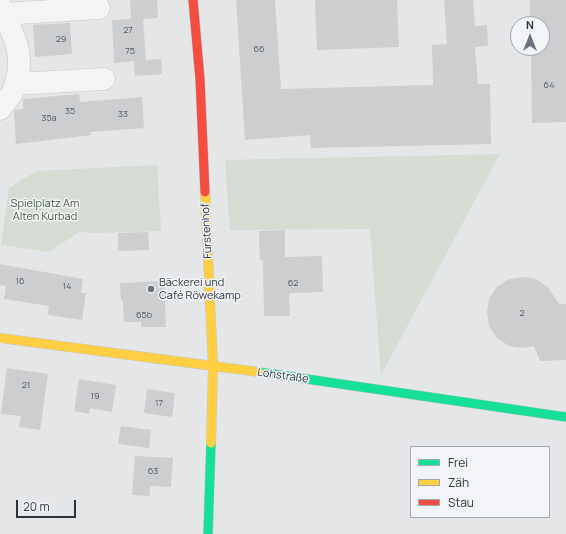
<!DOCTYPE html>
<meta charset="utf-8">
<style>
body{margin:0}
#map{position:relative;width:566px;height:534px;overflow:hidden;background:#e4e6e8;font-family:Manrope,sans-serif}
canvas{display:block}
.legend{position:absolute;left:410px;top:446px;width:140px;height:72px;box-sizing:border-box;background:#f2f4f7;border:1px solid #a3a7ae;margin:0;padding:5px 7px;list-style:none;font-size:12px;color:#2c3440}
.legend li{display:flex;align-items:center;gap:8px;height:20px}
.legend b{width:20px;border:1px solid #a3a7ae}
.north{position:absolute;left:510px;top:16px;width:40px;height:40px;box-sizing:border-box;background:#f2f4f7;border:1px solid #a3a7ae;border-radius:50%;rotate:0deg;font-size:11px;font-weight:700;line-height:16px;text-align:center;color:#2c3440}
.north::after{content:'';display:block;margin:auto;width:14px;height:18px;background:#6c727b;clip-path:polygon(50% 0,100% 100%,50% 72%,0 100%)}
.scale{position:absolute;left:16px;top:500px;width:60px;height:18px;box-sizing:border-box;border:2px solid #2c3440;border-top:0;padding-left:5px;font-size:12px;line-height:14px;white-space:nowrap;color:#2c3440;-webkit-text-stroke:3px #f2f4f7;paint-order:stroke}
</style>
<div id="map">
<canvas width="566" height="534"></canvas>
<ul class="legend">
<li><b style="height:5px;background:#16e098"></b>Frei</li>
<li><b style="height:5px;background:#ffcf43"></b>Zäh</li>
<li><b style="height:5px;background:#f24e42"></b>Stau</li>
</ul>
<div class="north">N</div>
<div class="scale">20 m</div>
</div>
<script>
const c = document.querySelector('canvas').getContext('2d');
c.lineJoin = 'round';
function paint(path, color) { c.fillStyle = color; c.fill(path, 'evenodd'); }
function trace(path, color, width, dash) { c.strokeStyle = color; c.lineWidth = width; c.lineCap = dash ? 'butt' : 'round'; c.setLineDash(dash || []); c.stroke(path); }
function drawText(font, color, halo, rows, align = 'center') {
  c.font = font + ' Manrope,sans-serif'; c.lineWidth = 3; c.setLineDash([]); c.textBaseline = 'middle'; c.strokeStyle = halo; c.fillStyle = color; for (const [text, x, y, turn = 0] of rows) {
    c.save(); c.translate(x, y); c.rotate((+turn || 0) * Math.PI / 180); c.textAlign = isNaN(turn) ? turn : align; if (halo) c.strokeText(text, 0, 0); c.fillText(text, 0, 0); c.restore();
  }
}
const green = new Path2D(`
 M500,154L381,375L370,229L230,230L225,160Z
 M157,165L161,231L93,233L79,232L49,252L1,245L9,188L36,171Z`);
const building = new Path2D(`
 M130,0H157L158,18L143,19L146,60L161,59L162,74L135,76L134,61L114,63L112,20L131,19Z
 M236,0H275L281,89L433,85L432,45L447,44L444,0H473L475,26L487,25L488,46L475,47L478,84H490L491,144L311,148L310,135L245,140Z
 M315,0H397L399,47L317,50Z
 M530,0H566V122L532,123L531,48H542V24H530Z
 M70,23L72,54L35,57L33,25Z
 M79,94L80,102L142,97L144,128L90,132L91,135L16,144L14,111L15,110L23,109V99Z
 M285,230V257L322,256L323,292L290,293V295H289L290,316H264L263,260H260L259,231Z
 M148,232L149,250L118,251V233Z
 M0,264L83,279L81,293H86L82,320L48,315L49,306L4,299L6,286L0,285Z
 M523,277L536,279L548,287L559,304H566V360L540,361L534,346L523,348L509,346L497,338L489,326L487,312L489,299L497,287L509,279Z
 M164,281L166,327H141V322H124L123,301H121L120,283Z
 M7,368L48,374L40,430L19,427L21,416L1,414Z
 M79,379L116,385L112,412L90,408L89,414L74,411Z
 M147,389L175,393L172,417L144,413Z
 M121,426L151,430L149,448L118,444Z
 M135,456L173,458L171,487L150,486V496L132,495Z`);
const street = new Path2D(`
 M0,6C5,18 14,34 17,46C21,60 19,79 13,91C10,98 4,103 0,109
 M3,14L99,8
 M16,84L104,79`);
const fast = new Path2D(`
 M259,372L566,417
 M208,534L211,443`);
const slow = new Path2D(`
 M205,192L213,366L211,443
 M0,338C86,350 173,360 259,372`);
const jam = new Path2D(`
 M193,0L200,79L205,192`);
const markers = [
 [151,289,4,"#6c727b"]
];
const numberNames = [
 ["27",128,30],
 ["29",61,39],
 ["66",259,49],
 ["75",130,51],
 ["64",549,85],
 ["35",70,111],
 ["33",123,114],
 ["35a",49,118],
 ["16",20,281],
 ["62",293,283],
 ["14",67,286],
 ["2",522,313],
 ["65b",144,315],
 ["21",26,385],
 ["19",95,396],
 ["17",159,403],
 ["63",153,471]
];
const parkNames = [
 ["Spielplatz Am",45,204],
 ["Alten Kurbad",45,217]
];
const streetNames = [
 ["Fürstenhof",207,231,-93],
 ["Lohstraße",283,376,8]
];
const poiNames = [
 ["Bäckerei und",159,283],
 ["Café Röwekamp",159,296]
];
paint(green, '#d5dcd4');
paint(building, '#ccced0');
trace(street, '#c2c4c6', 23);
trace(fast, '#c2c4c6', 10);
trace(slow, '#c2c4c6', 10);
trace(jam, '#c2c4c6', 10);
trace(street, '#f3f4f5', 22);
trace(fast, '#16e098', 9);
trace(slow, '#ffcf43', 9);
trace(jam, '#f24e42', 9);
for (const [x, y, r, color] of markers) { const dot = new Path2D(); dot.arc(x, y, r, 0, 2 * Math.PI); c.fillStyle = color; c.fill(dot); trace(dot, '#f2f4f7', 1.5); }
drawText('9px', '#555b65', null, numberNames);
drawText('11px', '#415a3b', '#f2f4f7', parkNames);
drawText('11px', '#2c3440', '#f2f4f7', streetNames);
drawText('11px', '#2c3440', '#f2f4f7', poiNames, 'left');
</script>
